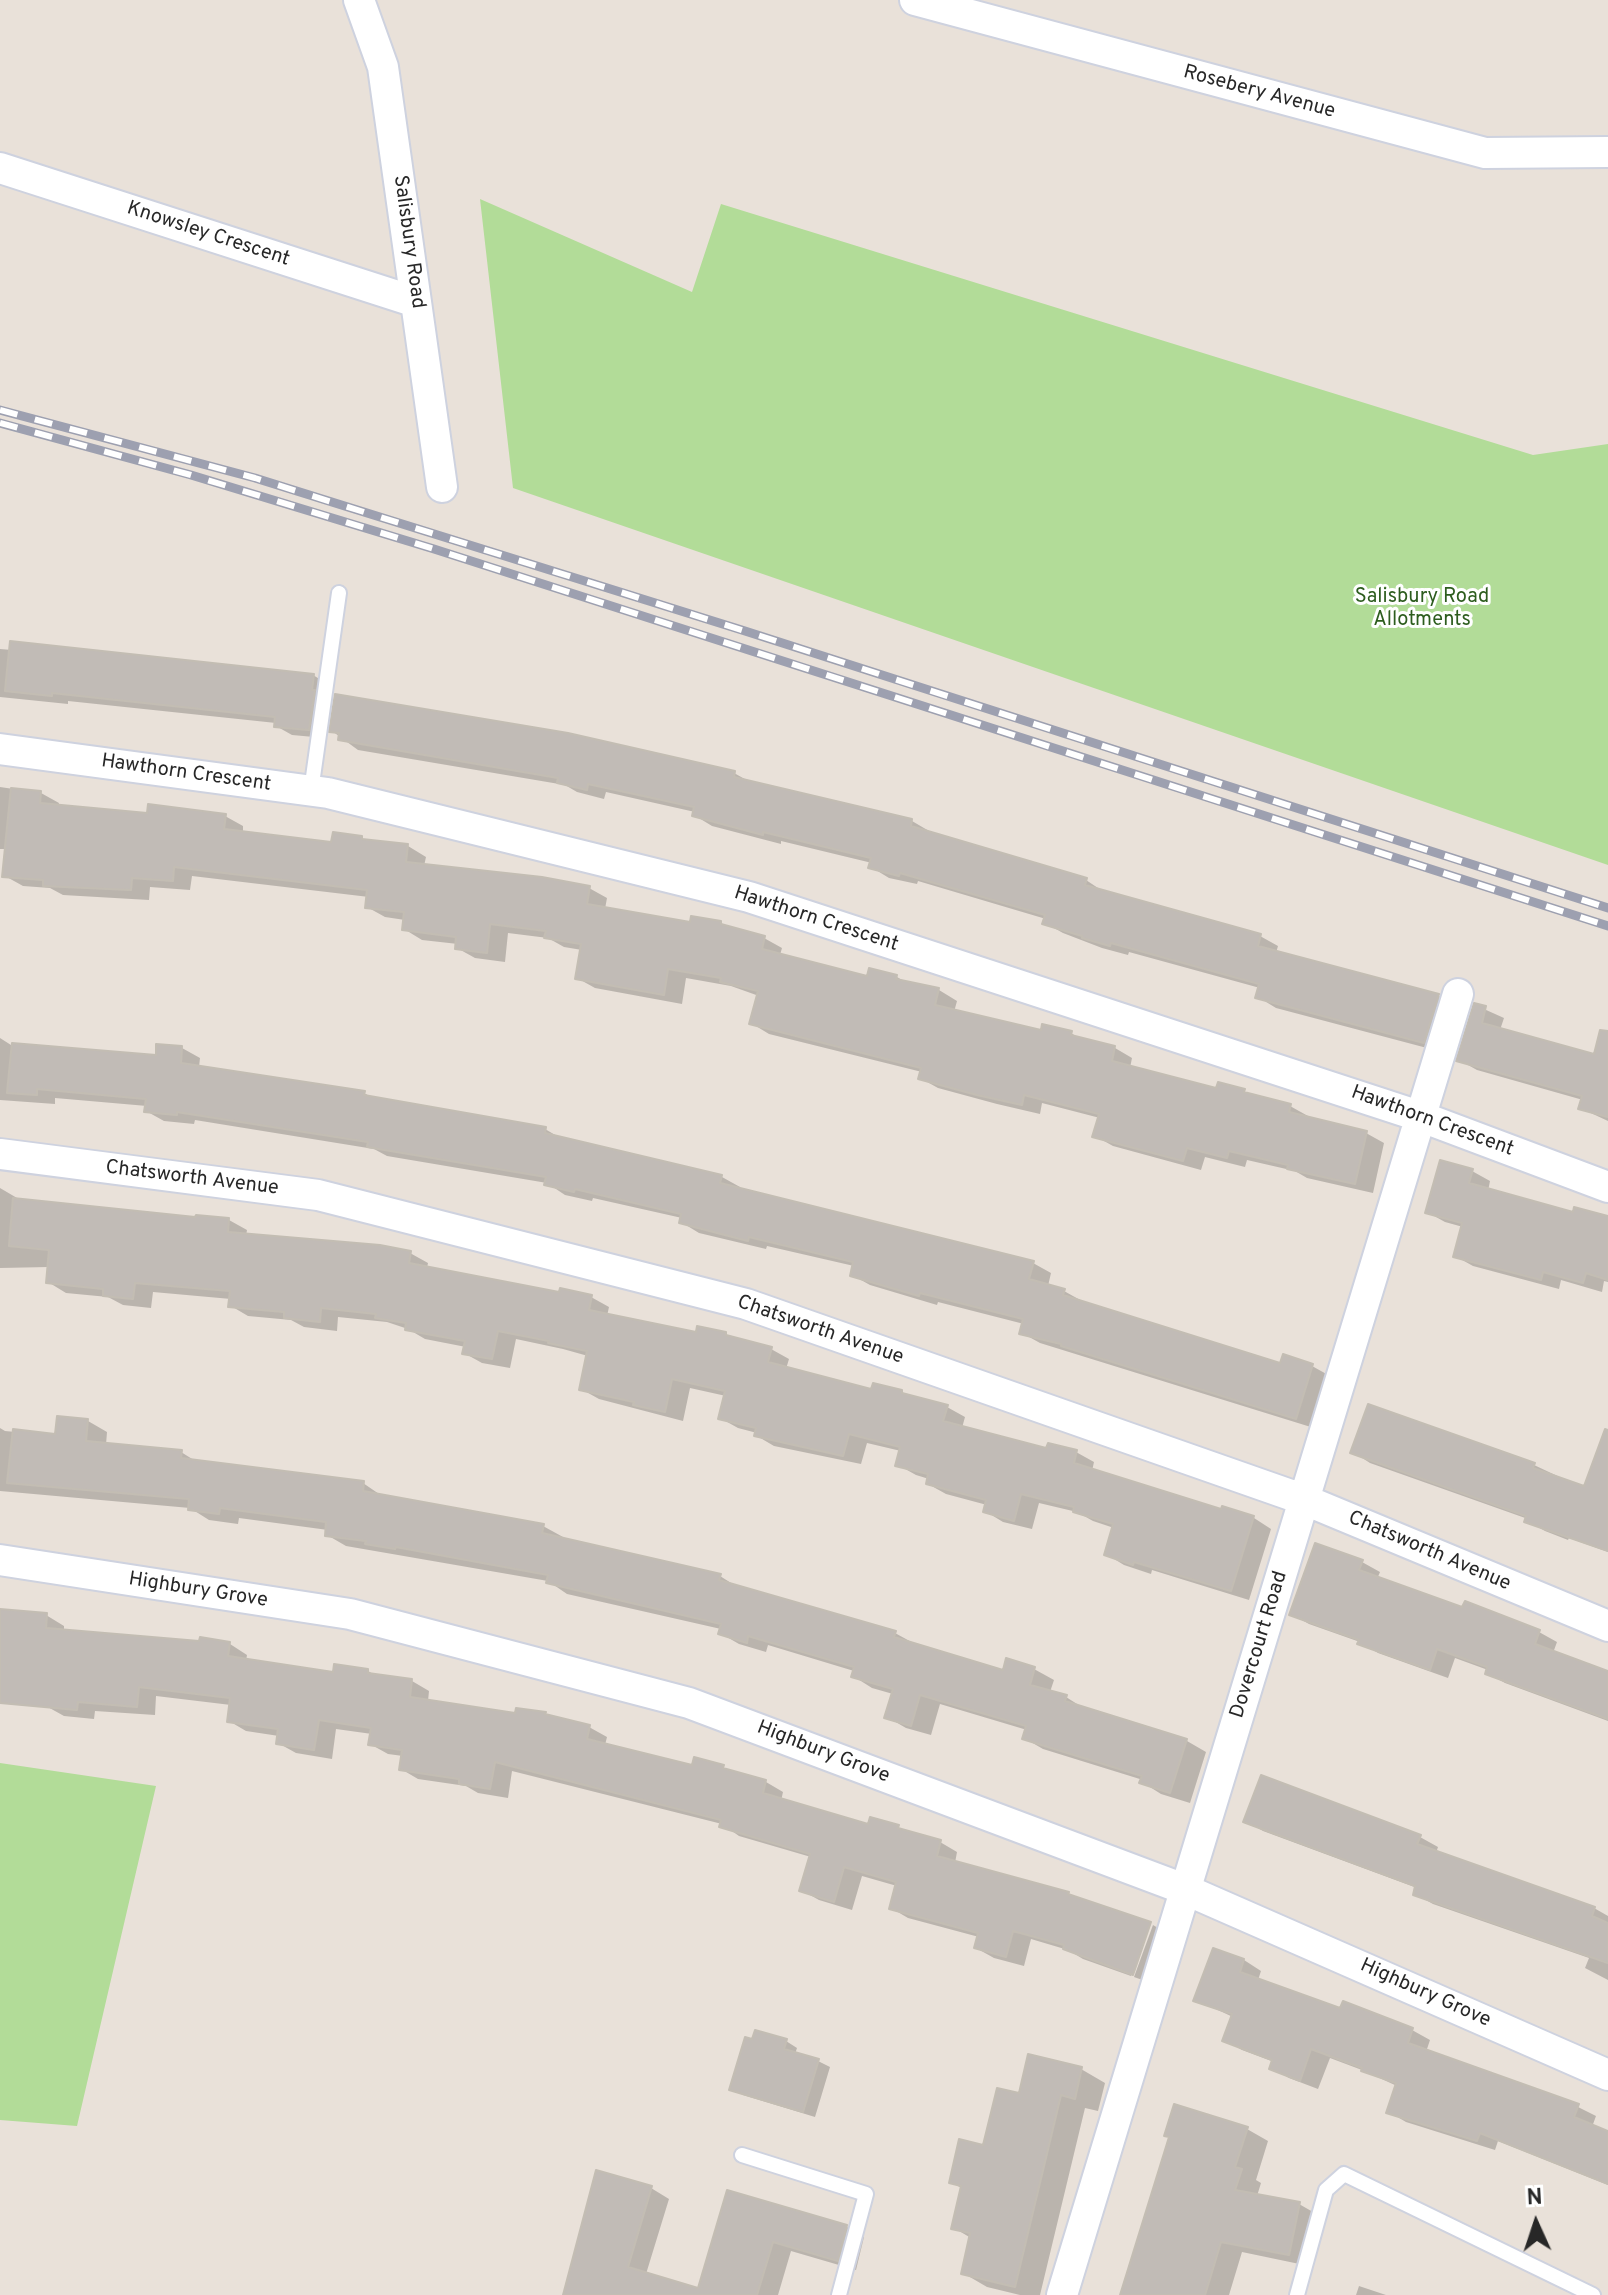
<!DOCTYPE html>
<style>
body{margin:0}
#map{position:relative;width:1608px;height:2295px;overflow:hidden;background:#e9e1d9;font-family:Overpass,sans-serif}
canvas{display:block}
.north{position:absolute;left:1496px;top:2183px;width:80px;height:80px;-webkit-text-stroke:6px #fff;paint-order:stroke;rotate:357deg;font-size:22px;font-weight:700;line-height:32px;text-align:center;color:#272727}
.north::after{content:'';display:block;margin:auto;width:28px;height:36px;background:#272727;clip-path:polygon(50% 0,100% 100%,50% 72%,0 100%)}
</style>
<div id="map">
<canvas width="1608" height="2295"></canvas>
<div class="north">N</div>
</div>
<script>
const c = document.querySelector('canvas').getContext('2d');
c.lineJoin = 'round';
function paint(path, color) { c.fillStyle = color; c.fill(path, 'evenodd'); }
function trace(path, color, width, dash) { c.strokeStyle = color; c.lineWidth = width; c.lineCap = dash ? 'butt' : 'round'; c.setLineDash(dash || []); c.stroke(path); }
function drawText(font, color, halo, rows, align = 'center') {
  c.font = font + ' Overpass,sans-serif'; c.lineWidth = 6; c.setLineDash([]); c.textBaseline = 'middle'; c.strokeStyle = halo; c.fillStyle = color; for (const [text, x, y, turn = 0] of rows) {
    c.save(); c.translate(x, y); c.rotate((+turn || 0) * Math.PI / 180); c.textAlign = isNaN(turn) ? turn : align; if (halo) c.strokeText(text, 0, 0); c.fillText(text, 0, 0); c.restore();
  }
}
const green = new Path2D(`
 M480,199L692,292L721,204L1533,455L1608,444V865L513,488Z
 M0,1763L156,1786L77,2126L0,2120Z`);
const shadow = new Path2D(`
 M0,649L313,675L329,685L325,738L292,735L276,726V723L68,701V704L0,697Z
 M332,731L734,773L752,783L912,821L929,831V833L1086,880L1104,892L1260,936L1278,946L1276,953L1439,996L1456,1006L1442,1052L1276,1008L1258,997L1260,988L1129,952L1128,955L1102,948L1063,933L1045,923L1046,919L918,881L917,884L889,878L871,867L872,863L781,841V844L712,826L694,815L695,812L606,792L604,799L577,792L565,785L358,750Z
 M0,787L41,793L59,803L58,807L149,815L225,816L243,826V833L333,844L362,838L370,842L408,846L426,857L424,866L589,888L607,898L605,909L692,924L720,923L764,938L782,948L780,955L868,979L871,970L897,977L907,983L939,990L957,1001L954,1012L1042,1032L1071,1033L1082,1040L1115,1048L1132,1058L1130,1068L1218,1091H1244L1255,1097L1290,1106L1308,1116L1307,1118L1366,1133L1384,1143L1373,1193L1307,1178L1295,1171L1247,1160L1245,1167L1205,1157L1201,1170L1113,1146L1095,1136L1100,1118L1042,1103L1040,1114L997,1104L938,1088L920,1078L922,1072L769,1034L751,1023L759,996L731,986L686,978L682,1004L595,988L577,978L582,950L564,947L548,938L508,933L505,962L475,958L457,948L458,944L422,940L404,929L405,920L385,917L367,907L369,897L192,876L190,890L150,887L149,900L63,895L50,888L23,886L5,876L7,849H0Z
 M1475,1005L1504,1018L1500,1030L1608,1060V1121L1580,1108L1583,1100L1477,1070L1459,1060Z
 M0,1038L11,1045L158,1057V1046L182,1048L200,1058L199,1067L364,1093L375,1099L545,1129L562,1139L722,1177L740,1187L739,1190L1033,1263L1051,1273L1048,1286L1064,1291L1082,1301L1081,1303L1281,1366H1312L1330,1376L1314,1428L1040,1343L1022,1333L1024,1324L938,1302L937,1305L870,1285L852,1275L854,1266L767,1246L766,1249L699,1233L681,1222L682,1218L593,1198L592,1201L565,1195L547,1183L387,1156L374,1149L195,1120L194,1124L164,1121L146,1111L147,1106L55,1098V1104L0,1100Z
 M1472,1171L1490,1181L1488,1191L1608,1220V1282L1604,1281L1602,1292L1561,1280L1559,1289L1473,1266L1455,1256L1463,1227L1445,1222L1427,1212Z
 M0,1188L17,1198V1201L197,1219L229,1220L247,1230L246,1236L410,1253L428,1263L427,1268L561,1294L591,1297L609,1307L607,1316L698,1335L726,1334L735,1340L771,1349L789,1359L786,1369L873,1391L902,1392L911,1397L947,1407L965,1417L962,1428L1047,1450L1076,1452L1094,1462L1092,1471L1222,1512L1223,1509L1254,1518L1271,1529L1249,1600L1152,1570L1151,1574L1124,1565L1106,1554L1114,1528L1093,1521L1077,1512L1039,1503L1032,1529L1003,1522L985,1511L987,1505L946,1494L928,1484L929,1479L916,1475L898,1465L901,1451L867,1443L861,1464L774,1446L757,1436V1433L738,1428L720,1418L726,1396L690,1388L683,1421L599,1399L581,1389L588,1356L563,1349L516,1339L510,1368L482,1363L464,1353L466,1347L425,1339L408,1329L387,1322L338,1317L337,1331L304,1327L291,1320L248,1316L231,1306V1299L153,1292L151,1308L123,1305L108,1297L66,1293L48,1282L49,1267L0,1268Z
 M88,1421L107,1432L106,1445L181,1452L197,1462L363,1483L382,1496L543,1526L563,1537L562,1539L720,1576L739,1588L895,1633L915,1644L1004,1672L1034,1669L1054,1680L1050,1692L1066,1697L1085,1709L1187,1741L1206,1752L1190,1803L1161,1794L1142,1782L1143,1780L1043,1749L1024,1738L1027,1730L940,1704L931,1735L906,1728L887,1717L893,1694L872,1688L853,1676L854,1671L768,1645L766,1652L739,1644L720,1633L721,1629L567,1594L548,1581L346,1546L327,1535L328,1530L239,1518L238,1524L209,1520L190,1508L0,1491V1428L5,1431L57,1436Z
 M1353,1452L1534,1465L1585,1489L1608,1476V1552L1569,1538L1568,1540L1545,1531L1527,1521L1528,1519L1370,1463Z
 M1362,1562L1380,1572L1377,1579L1463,1610L1539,1632L1557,1642L1553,1653L1608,1673V1721L1505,1683L1487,1673L1488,1670L1455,1658L1448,1678L1378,1653L1360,1642L1309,1624L1291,1614Z
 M0,1611L46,1615L64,1626V1631L230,1644L247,1655L246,1661L334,1674L368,1671L377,1676L412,1681L429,1691L428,1701L589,1727L607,1737L605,1745L694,1768L723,1767L734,1773L766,1782L783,1792L781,1801L870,1827H898L908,1833L940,1842L957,1852L955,1863L1068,1893L1079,1900L1151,1924H1149L1131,1976L1083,1959L1068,1950L1031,1939L1024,1966L994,1958L976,1948L979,1937L908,1918L891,1908L897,1886L862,1876L852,1910L819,1900L801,1890L811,1857L739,1836L722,1824L512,1771L508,1798L478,1793L466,1786L418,1779L401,1769L403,1756L388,1754L370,1744L372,1734L336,1729L332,1759L296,1753L278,1743L279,1736L246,1731L229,1721L231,1705L156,1696L155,1715L95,1711L94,1719L64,1716L46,1706L0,1691Z
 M1246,1821L1420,1837L1438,1847L1436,1853L1594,1908L1608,1916V1980L1585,1968L1589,1958L1433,1904L1415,1894L1417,1888L1263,1831Z
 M1153,1925L1168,1934L1151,1983L1134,1977Z
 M1244,1960L1261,1971L1258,1980L1342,2010L1344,2004L1412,2030L1430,2040L1426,2052L1556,2096L1596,2116L1592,2127L1608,2133V2185L1498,2141L1495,2150L1406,2122L1389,2112L1397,2086L1362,2070L1330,2058L1318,2089L1289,2078L1272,2068L1274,2062L1242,2050L1224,2040L1233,2017L1196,2000Z
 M786,2041L797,2048L795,2054L818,2061L830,2067L815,2117L743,2095L731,2089Z
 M1081,2069L1105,2083L1098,2111L1085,2108L1040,2295H1020L987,2287L963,2273L971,2238L954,2228L963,2189L951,2182L985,2148Z
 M1247,2129L1268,2141L1256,2180L1261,2183L1257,2196L1299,2204L1320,2216L1309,2266L1242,2252L1229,2295H1122Z
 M651,2188L669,2199L646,2274L699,2290L729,2192L847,2227L864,2237L856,2270L791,2251L778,2295H565Z
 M1359,2286L1386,2295H1356Z`);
const building = new Path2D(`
 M10,641L314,674L312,690H315L309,730L274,727L275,717L52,693V696L5,691Z
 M335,694L568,733L735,771L734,777L912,819L911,826L1087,878L1085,885L1261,934L1258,946L1439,994L1424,1043L1255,998L1259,984L1111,943L1110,946L1082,938V936L1042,924L1045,915L900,873L899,876L868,868L871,858L763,832V835L692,816L694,807L588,784L587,790L557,783L558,778L338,740L339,733L329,732Z
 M11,788L41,791L40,803L147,813L148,804L226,814L224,829L331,842L333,832L362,836V839L408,844L406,862L542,877L590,886L587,904L690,922L691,916L721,921V924L765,936L762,949L867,976L869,968L897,975L896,979L939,988L935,1005L1041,1030L1042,1024L1072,1031L1071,1035L1115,1046L1112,1061L1216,1088L1218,1082L1245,1089L1244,1092L1291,1104L1289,1112L1367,1131L1355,1184L1287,1169L1288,1165L1229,1151L1227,1158L1187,1148L1183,1161L1092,1137L1099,1114L1024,1095L1022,1105L977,1095L918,1079L921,1068L749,1024L758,991L720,982L721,978L668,969L664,995L575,979L581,944L544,938L546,931L490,924L487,953L455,949L456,937L402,930L404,912L365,908L367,890L174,867L173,881L132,878L131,890L43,886V880L2,877Z
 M1474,1003L1486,1006L1482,1023L1594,1054L1600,1030L1608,1031V1117L1578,1109L1582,1096L1456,1061Z
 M12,1043L156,1055V1044L182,1046L181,1063L365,1091L364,1095L546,1127L545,1133L722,1175L720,1183L1034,1261L1029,1279L1065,1289L1063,1295L1280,1363L1283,1354L1313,1364L1296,1419L1061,1346V1344L1019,1334L1023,1319L920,1293L919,1296L850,1276L853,1262L749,1237L748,1241L679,1223L681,1214L575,1189L574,1192L544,1185L546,1177L367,1147L368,1142L177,1112V1115L144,1112L146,1099L37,1089V1095L7,1093Z
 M1440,1160L1473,1169L1469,1183L1573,1212L1574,1207L1608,1216V1280L1586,1273L1583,1283L1543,1272L1541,1280L1453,1257L1462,1223L1425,1213Z
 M13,1198L195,1217L196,1215L229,1218L228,1232L380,1245L411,1251L409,1263L559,1292L560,1288L592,1295L589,1310L696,1332L697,1326L726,1332V1335L772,1347L768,1362L871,1389L873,1383L902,1390V1393L948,1405L943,1421L1046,1448L1048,1443L1077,1450L1074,1463L1221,1509L1222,1506L1254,1516L1231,1591L1134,1562L1133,1565L1104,1555L1113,1524L1073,1512L1074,1507L1021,1494L1014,1521L983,1512L986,1500L926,1484L928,1474L895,1466L900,1447L849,1434L843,1456L754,1436L756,1428L718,1419L725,1391L672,1379L665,1412L633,1405L634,1402L579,1390L587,1351L548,1343L549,1341L498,1331L492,1359L462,1354L465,1341L405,1330L406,1323L375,1318L376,1314L321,1308L320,1322L284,1318V1312L228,1307L230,1291L135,1283L133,1299L103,1296V1289L46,1283L49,1250L9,1246Z
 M1368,1404L1535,1463L1533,1468L1584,1486L1605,1429L1608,1430V1551L1524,1522L1526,1516L1350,1453Z
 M57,1416L88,1419L86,1441L182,1450L181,1458L364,1481L363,1491L544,1524L542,1533L721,1574L719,1580L896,1631L894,1637L1003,1670L1006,1658L1035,1667L1030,1685L1067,1695L1065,1701L1187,1739L1170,1793L1139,1783L1142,1776L1022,1739L1026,1726L920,1695L911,1726L884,1718L893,1689L851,1677L854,1667L748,1636L747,1643L718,1634L721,1624L546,1583L548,1575L396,1547L395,1549L365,1544L366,1541L325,1536L326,1522L220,1508L219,1514L188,1510L189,1499L7,1483L13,1429L55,1434Z
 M1315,1543L1363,1560L1359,1570L1462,1607L1465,1601L1540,1630L1535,1644L1608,1671V1719L1485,1674L1487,1667L1437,1649L1430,1670L1357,1644L1359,1640L1289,1615Z
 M0,1609L47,1613L46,1628L199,1641L200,1637L230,1642L228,1656L333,1672L334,1664L368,1669V1673L412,1679L410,1697L515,1713L516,1708L546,1712L545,1714L590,1725L587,1739L692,1765L694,1757L724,1765L723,1768L766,1780L763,1793L868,1824L870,1817L899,1825L898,1828L941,1840L937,1856L1069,1892L1068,1894L1151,1922L1133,1975L1063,1949L1064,1945L1013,1931L1006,1957L974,1948L978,1933L889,1909L896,1882L844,1867L834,1902L799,1891L810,1854L719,1827L721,1820L495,1762L490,1789L459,1784V1779L399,1770L402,1750L368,1745L371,1728L319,1720L314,1750L276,1744L278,1729L227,1722L230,1698L139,1687L137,1707L78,1702L77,1710L0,1703Z
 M1261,1775L1421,1835L1417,1844L1595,1907L1592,1916L1608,1923V1963L1413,1895L1415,1886L1243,1822Z
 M1213,1948L1244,1959L1240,1972L1340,2008L1343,2001L1413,2028L1408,2043L1579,2104L1574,2117L1608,2131V2184L1480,2133L1477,2141L1386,2113L1396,2083L1361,2071L1362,2068L1311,2049L1300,2081L1269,2069L1272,2060L1222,2041L1232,2014L1193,2001Z
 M755,2030L787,2039L784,2049L819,2059L803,2112L729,2090L745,2037L752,2039Z
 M1028,2054L1082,2067L1075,2099L1061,2095L1015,2287L961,2274L970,2233L951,2229L961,2186L949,2183L959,2139L983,2145L997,2088L1019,2093Z
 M1174,2104L1248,2127L1235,2167L1242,2169L1235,2190L1300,2202L1289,2255L1221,2242L1205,2295H1120L1169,2137L1164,2136Z
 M596,2170L652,2186L628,2267L698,2288L727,2190L847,2225L838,2261L773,2242L757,2295H563Z`);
const lane = new Path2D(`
 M311,791L339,593
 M742,2155L866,2194L839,2295
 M1297,2295L1326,2190L1344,2174L1593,2295`);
const street = new Path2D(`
 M359,0L383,67L442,487
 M915,0L1485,153L1608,152
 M0,168L416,302
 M0,749L328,793L749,897L1419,1116L1608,1187
 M0,1154L318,1195L746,1304L1305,1500L1608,1626
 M0,1560L350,1614L689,1703L1184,1889L1608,2075
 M1062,2295L1458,994`);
const rail = new Path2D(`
 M0,410L255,478L745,631L1608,908
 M0,423L191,475L434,549L1608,926`);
const streetNames = [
 ["Rosebery Avenue",1259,93,15],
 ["Knowsley Crescent",208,235,18],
 ["Salisbury Road",408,242,82],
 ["Hawthorn Crescent",186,774,8],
 ["Hawthorn Crescent",816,920,18],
 ["Hawthorn Crescent",1432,1122,20],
 ["Chatsworth Avenue",192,1179,7],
 ["Chatsworth Avenue",820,1331,19],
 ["Chatsworth Avenue",1429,1552,23],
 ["Highbury Grove",198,1591,9],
 ["Dovercourt Road",1260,1645,-73],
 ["Highbury Grove",823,1753,21],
 ["Highbury Grove",1425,1994,24]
];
const parkNames = [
 ["Salisbury Road",1422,598],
 ["Allotments",1422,621]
];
paint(green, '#b2dc98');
paint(shadow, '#0003');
paint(building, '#c1bbb6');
trace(building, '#c3bdb3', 2);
trace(lane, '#ced2df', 18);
trace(street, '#ced2df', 34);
trace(lane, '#fff', 14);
trace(street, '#fff', 30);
trace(rail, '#9da0b0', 9);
trace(rail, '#fff', 6, [18]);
drawText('20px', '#272727', '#fff', streetNames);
drawText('20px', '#2d5d1e', '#fff', parkNames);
</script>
